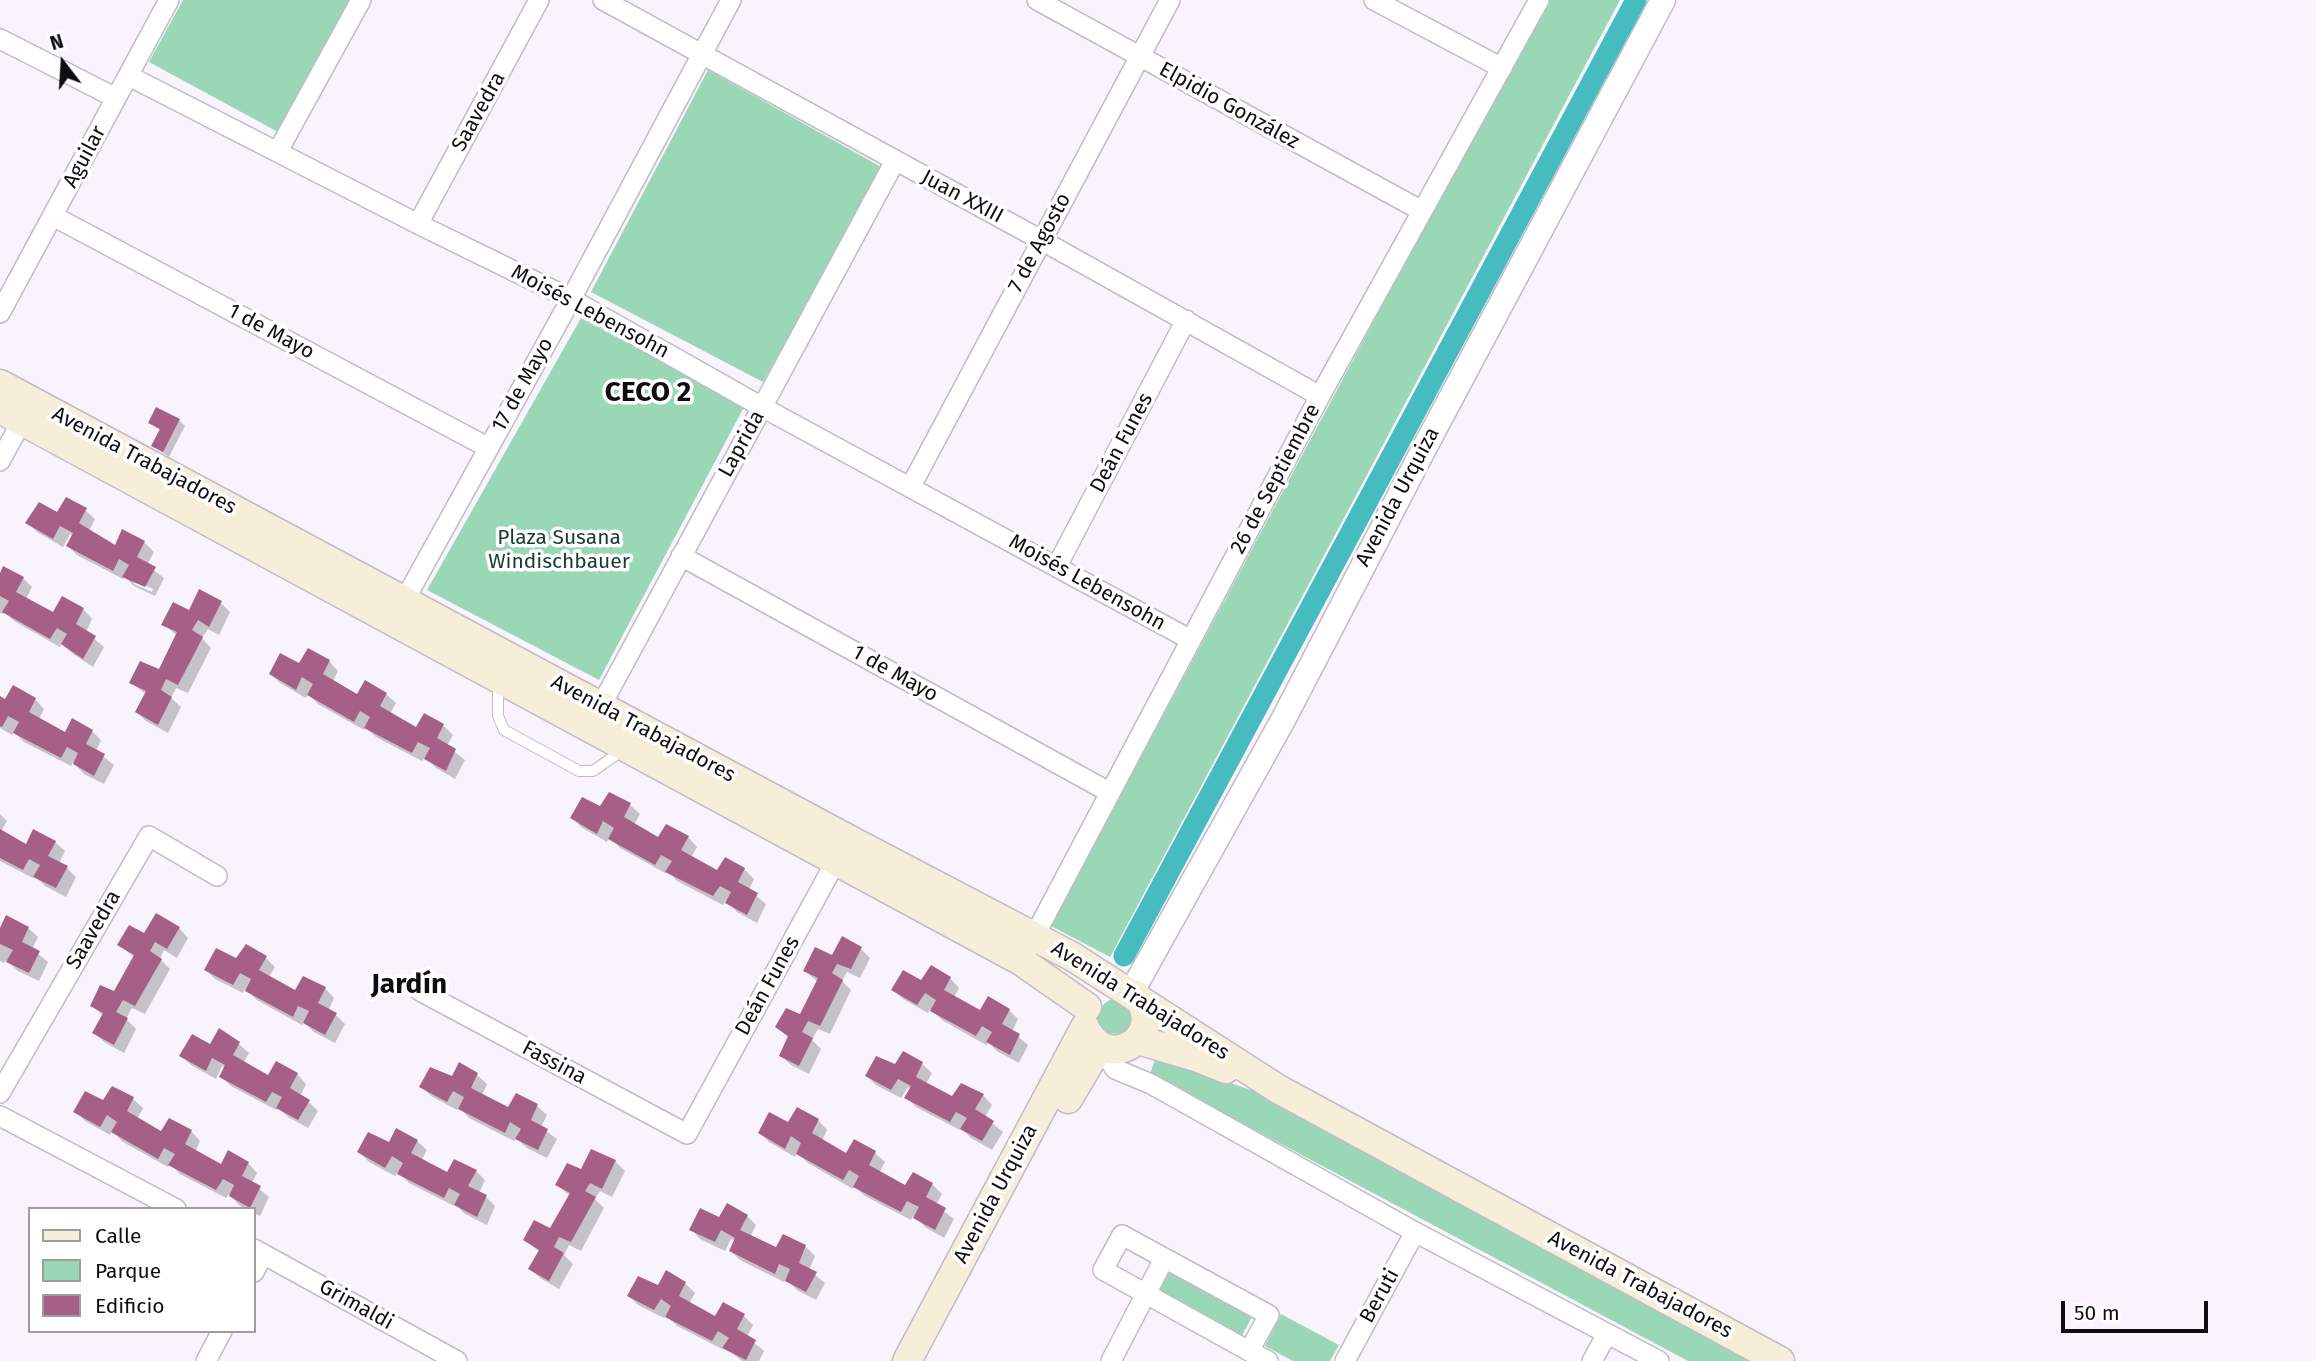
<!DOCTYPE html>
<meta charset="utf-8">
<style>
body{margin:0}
#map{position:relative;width:2316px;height:1361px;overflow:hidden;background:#f8f3fd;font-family:"Fira Sans",sans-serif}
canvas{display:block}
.legend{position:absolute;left:28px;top:1207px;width:228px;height:126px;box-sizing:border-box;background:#fff;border:2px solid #9f9e9f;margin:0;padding:9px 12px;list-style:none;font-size:21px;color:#0f0d10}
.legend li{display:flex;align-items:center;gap:14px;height:35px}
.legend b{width:35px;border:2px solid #9f9e9f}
.north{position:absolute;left:28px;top:28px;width:70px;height:70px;-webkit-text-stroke:5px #fff;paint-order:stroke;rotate:343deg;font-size:19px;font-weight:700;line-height:28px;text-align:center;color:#0f0d10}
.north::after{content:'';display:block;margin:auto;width:24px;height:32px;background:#0f0d10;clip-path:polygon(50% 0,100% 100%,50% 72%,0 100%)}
.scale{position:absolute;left:2061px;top:1301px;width:147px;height:32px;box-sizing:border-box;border:4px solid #0f0d10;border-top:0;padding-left:9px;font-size:21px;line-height:24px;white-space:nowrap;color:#0f0d10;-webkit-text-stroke:5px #fff;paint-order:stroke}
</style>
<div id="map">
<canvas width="2316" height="1361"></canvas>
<ul class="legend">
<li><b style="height:9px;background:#f7eed9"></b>Calle</li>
<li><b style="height:19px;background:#9ad7b7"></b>Parque</li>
<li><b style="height:19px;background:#a66087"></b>Edificio</li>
</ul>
<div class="north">N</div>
<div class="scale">50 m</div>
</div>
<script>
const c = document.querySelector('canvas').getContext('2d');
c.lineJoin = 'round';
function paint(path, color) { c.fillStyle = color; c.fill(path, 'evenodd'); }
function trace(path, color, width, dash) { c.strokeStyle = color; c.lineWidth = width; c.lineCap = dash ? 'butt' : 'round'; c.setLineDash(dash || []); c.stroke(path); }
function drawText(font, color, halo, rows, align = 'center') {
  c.font = font + ' "Fira Sans",sans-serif'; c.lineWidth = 7; c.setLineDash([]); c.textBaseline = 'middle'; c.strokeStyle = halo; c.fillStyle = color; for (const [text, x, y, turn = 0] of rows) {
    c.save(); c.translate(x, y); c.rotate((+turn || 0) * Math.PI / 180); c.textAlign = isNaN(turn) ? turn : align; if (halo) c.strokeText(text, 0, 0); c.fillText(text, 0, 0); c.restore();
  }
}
const green = new Path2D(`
 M183,0H350L278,132L149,62Z
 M1545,0H1620L1110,957L1051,926Z
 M708,70L883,168L763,382L591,292Z
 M581,318L744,407L599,680L427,590Z
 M1112,999H1118L1134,1013L1129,1030C1098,1045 1086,1010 1112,999Z
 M1156,1056L1270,1097L1761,1361H1688L1150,1074Z
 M1168,1271L1252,1317L1241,1337L1157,1291Z
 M1281,1314L1339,1345L1330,1361H1293L1265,1346Z`);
const shadow = new Path2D(`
 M179,420L185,426L169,457L153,446L161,431L150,423Z
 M85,510L95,519L89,531L115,547L144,542L154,552L147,565L164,578L155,596L134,586L124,576L123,579L77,555L68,546L73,536L70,534L63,547L37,532L28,523ZM134,581L153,589L152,592L134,584Z
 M0,577L23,578L32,587L26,599L54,614L83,609L92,619L86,632L104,647L93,667L73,654L62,644L60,647L14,621L5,612L3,614L0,613Z
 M221,603L230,612L219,635L208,629L202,638L211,648L188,693L176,688L171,698L181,707L168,733L146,721L137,712L146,694L131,683L160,671L177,636L164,624L190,612Z
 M329,661L338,671L333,681L357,696L386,694L396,703L390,714L417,729L443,725L453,735L447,746L465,760L455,779L436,768L425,757L422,761L376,737L365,727L364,730L318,704L308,693L306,698L280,683L271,674L300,665Z
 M0,698L6,702L35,699L44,709L39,719L65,734L92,731L101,740L96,751L114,765L104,784L84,774L73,762L71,766L24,742L14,732L12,735L0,728Z
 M610,794L630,805L640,814L634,825L659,840L688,837L697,847L691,858L718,873L744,869L754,879L749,890L766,904L757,923L737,912L726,900L723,905L677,881L667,870L665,873L620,848L609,837L607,842L581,827L572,817L601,809Z
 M0,814L7,821L1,831L26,846L55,842L65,851L59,863L67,868L76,877L66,897L45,886L34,875L33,878L0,861Z
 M28,928L38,937L32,949L48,962L39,981L18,971L6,960L4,963L0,961V931Z
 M179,928L188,938L177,958L164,950L160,959L170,969L145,1014L132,1008L126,1019L136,1029L124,1053L104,1042L94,1033L103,1016L92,1005L115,993L135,958L119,945L145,936Z
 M861,949L870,958L860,978L847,972L842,981L851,990L830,1034L818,1029L812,1040L821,1049L809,1074L791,1065L781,1055L789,1038L777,1027L801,1017L818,982L805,971L832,957Z
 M265,957L275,967L269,977L296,992L325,988L334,998L328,1011L336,1015L345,1024L335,1043L314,1032L304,1022L302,1025L257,1000L245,989L243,993L215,979L206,970L237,961Z
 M950,978L959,988L954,997L981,1013L1009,1010L1018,1019L1012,1032L1028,1045L1019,1063L997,1051L988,1042L986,1045L942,1020L930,1009L928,1013L903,999L893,990L922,982Z
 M220,1031L239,1044L249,1053L243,1063L269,1077L297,1074L306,1084L301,1095L318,1111L308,1128L288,1117L278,1107L276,1110L231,1086L221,1077L225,1068L222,1066L216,1079L191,1065L181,1055L210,1046Z
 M460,1064L477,1075L487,1084L482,1095L509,1110L537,1106L547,1115L541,1127L557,1139L547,1158L527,1148L516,1138L514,1141L469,1118L459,1107L457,1110L431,1096L422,1087L452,1078Z
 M922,1064L932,1073L926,1084L953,1098L983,1095L992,1105L985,1117L1003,1132L992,1150L971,1138L961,1128L960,1130L916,1107L906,1097L911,1089L908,1087L901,1098L876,1085L867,1076L895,1066Z
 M133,1099L143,1108L137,1119L162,1134L191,1131L200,1141L195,1152L221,1166L248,1163L257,1173L252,1183L269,1197L260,1216L254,1213V1209H246L240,1206L229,1194L226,1198L180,1174L170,1164L168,1167L123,1142L112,1131L110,1135L85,1121L75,1111L104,1103Z
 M818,1120L827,1130L822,1141L847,1155L854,1142L875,1153L885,1162L879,1173L906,1188L932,1184L942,1194L936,1205L954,1219L944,1238L925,1227L914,1215L911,1220L865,1196L854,1186L853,1189L808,1163L797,1152L795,1157L769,1142L760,1133L789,1124Z
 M417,1141L427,1150L421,1161L448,1175L476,1171L485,1180L479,1193L486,1197L495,1206L487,1225L465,1214L455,1204L454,1206L409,1183L398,1172L395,1176L369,1162L359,1152L389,1144Z
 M615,1161L625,1171L612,1197L600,1191L595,1199L604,1208L581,1251L569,1245L564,1255L573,1264L559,1289L540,1278L530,1269L540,1252L525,1240L551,1230L570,1196L557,1185L581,1172Z
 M747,1216L756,1225L750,1237L776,1249L805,1246L815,1256L809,1270L825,1283L816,1300L797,1290L786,1279L784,1282L740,1260L731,1251L736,1241L731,1239L725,1251L700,1239L691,1229L719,1220Z
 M685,1283L695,1293L689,1304L716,1318L744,1316L753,1325L747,1337L764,1351L759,1361H742L723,1346L722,1349L677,1326L666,1315L664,1318L638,1305L629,1296L658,1287Z`);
const canal = new Path2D(`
 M1124,956L1636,0`);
const building = new Path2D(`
 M156,407L180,419L163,452L151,446L160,429L148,423Z
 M66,497L87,508L79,523L115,545L122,529L145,541L137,557L156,567L145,587L122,577L129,565L119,559L113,571L66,546L73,533L60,526L53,539L25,523L39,502L57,512Z
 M3,566L24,577L16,592L53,612L62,596L84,608L76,624L96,636L83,659L61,644L67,634L57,628L50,639L2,612L9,601L0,596V573Z
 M199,589L222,601L209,627L198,620L192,630L203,637L178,685L166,679L161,690L172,697L158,725L135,712L146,691L129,683L140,661L159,669L177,632L161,625L173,602L189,610Z
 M308,648L330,660L323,674L357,694L365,680L387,693L380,706L416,727L424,713L444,724L437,738L456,749L446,771L424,759L430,748L418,742L412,753L364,728L370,717L360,711L354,722L307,695L313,684L302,677L296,690L269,674L280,653L299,663Z
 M13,685L36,698L29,712L65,732L72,718L93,730L86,744L105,754L94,776L73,764L78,753L67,747L61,758L13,733L19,722L8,716L2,727L0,726V696L5,699Z
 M609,792L631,803L624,817L658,837L666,824L689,836L681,850L717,870L725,857L745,868L738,882L758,893L747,915L725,903L731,892L720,886L713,896L665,872L672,861L661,855L655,865L608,839L614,828L603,821L597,834L570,818L582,797L600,806Z
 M0,829L26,844L33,829L56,841L48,856L68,866L56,888L33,877L40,865L29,859L23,870L0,858Z
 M156,913L180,927L167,949L155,942L150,951L162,959L135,1006L123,1000L116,1012L128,1018L114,1045L92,1033L103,1013L90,1006L100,985L114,991L134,955L117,945L129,925L144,933Z
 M6,915L29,927L22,942L40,951L29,973L6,962L13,950L0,944V928Z
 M842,936L862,947L851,969L837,964L832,973L843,980L820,1026L808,1021L802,1032L813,1038L799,1066L779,1056L788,1036L775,1027L786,1008L800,1014L818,978L803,971L815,947L832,955Z
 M246,944L267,956L259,970L295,990L303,976L326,987L318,1003L337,1013L325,1035L303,1023L309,1011L298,1006L293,1017L245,991L251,979L240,973L233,985L204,970L216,948L236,958Z
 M931,965L951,977L944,990L980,1010L988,996L1010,1009L1002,1024L1020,1034L1010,1055L986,1042L992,1032L982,1026L976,1036L930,1011L936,1000L925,993L917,1005L891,990L903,970L921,980Z
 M219,1028L240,1042L233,1055L268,1075L276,1061L298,1073L290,1088L310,1100L298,1120L276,1108L282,1097L272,1092L266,1102L219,1077L225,1065L212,1058L206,1071L179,1056L192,1034L210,1044Z
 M903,1051L923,1062L916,1077L952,1096L961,1083L984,1094L975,1109L994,1121L982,1141L960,1129L967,1118L956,1112L950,1122L904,1098L911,1086L898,1079L891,1090L865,1076L876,1056L895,1064Z
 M459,1062L478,1073L471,1088L508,1107L516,1093L538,1104L531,1120L548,1129L538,1150L515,1139L521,1129L510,1122L505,1133L458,1109L464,1097L453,1091L447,1102L419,1087L430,1067L452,1076Z
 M112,1086L134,1097L127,1111L161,1131L169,1118L192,1130L185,1144L221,1164L228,1150L249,1162L242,1176L261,1186L250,1208L229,1196L234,1185L223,1179L216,1190L168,1165L175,1154L164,1148L158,1159L111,1132L117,1122L107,1115L100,1127L73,1112L85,1091L103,1100Z
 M797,1107L819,1119L812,1133L846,1153L854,1139L876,1151L869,1165L905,1185L913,1172L933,1183L926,1197L946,1208L935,1230L913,1218L919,1207L907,1201L901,1212L853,1187L859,1176L849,1170L843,1180L796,1154L801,1143L791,1136L785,1149L758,1133L769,1112L788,1122Z
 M396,1128L418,1140L411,1153L447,1172L454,1159L477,1170L468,1186L487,1195L477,1217L454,1205L460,1194L449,1188L444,1198L397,1174L403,1163L392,1156L385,1168L357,1152L368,1132L389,1142Z
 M591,1149L616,1160L602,1189L590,1183L585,1191L596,1197L571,1242L559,1237L554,1247L564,1253L549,1281L528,1269L539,1250L523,1240L534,1220L550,1228L570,1193L555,1185L567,1163L581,1169Z
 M727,1203L748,1215L740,1230L776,1247L783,1234L806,1245L799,1263L817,1272L806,1292L785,1281L790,1269L779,1264L775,1274L729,1251L735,1238L721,1230L715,1242L689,1230L700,1208L719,1217Z
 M666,1270L686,1282L679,1296L715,1316L723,1302L745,1314L737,1329L756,1340L746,1360L722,1348L729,1338L718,1331L712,1341L665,1317L671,1306L661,1299L654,1310L627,1296L638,1276L658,1285Z`);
const service = new Path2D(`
 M498,683V716L504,730L579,771H593L623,750`);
const minor = new Path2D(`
 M603,0L1041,240L1320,396
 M1037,0L1422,211
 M1374,0L1502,68
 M0,39L116,98
 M129,76L418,224L571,299L762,407L1191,640
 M278,151L361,0
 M53,216L489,448
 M418,224L539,0
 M0,313L169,0
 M0,461L28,410
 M911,486L1170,0
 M681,556L1109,792
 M1057,566L1186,320
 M398,612L571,299L731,0
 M596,715L895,161
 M1028,948L1320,396L1539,0
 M420,991L687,1134L836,861L843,852
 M1101,1046L1115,1069L1151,1084L1415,1232L1659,1361
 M0,1093L149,836L217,876
 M0,1116L176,1209
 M254,1249L457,1361
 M254,1272L263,1254
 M1249,1351L1269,1315L1122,1235L1103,1270L1249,1351L1268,1361
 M206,1361L222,1331
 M1111,1361L1164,1259
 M1345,1361L1415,1232
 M1592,1361L1607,1334`);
const tertiary = new Path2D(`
 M1131,993L1283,720L1427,443L1663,0`);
const secondary = new Path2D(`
 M0,384L852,841L1073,957L1278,1089L1780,1361
 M0,409L1021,961L1087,1007
 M1088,1033C1112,1072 1168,1034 1136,995
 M1138,1040L1196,1057L1226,1069
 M1068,1099L1100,1045
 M907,1361L1085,1027`);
const streetNames = [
 ["Elpidio González",1229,106,29],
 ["Saavedra",479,112,-61],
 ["Aguilar",85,157,-62],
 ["Juan XXIII",962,197,28],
 ["7 de Agosto",1040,243,-62],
 ["Moisés Lebensohn",590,312,28],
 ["1 de Mayo",271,332,28],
 ["17 de Mayo",523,385,-61],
 ["Deán Funes",1122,443,-62],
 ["Laprida",742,444,-61],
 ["Avenida Trabajadores",144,461,28],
 ["26 de Septiembre",1276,479,-62],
 ["Avenida Urquiza",1398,497,-62],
 ["Moisés Lebensohn",1087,583,29],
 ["1 de Mayo",895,674,29],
 ["Avenida Trabajadores",643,729,28],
 ["Saavedra",94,930,-60],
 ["Deán Funes",768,986,-61],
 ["Avenida Trabajadores",1140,1001,32],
 ["Fassina",554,1063,28],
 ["Avenida Urquiza",996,1194,-62],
 ["Avenida Trabajadores",1640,1285,28],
 ["Beruti",1380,1296,-61],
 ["Grimaldi",356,1305,29]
];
const parkNames = [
 ["Plaza Susana",559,538],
 ["Windischbauer",559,562]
];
const districtNames = [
 ["CECO 2",648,393],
 ["Jardín",409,985]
];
paint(green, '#9ad7b7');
paint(shadow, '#0003');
trace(canal, '#47bcc0', 21);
paint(building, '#a66087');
trace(service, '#c0bcc5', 12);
trace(minor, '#c0bcc5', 22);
trace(tertiary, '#c0bcc5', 27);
trace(secondary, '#c0bcc5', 31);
trace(service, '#fff', 10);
trace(minor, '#fff', 19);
trace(tertiary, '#fff', 24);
trace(secondary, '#f7eed9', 28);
drawText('21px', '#0f0d10', '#fff', streetNames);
drawText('21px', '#183d2c', '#fff', parkNames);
drawText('bold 28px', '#0f0d10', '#fff', districtNames);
</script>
